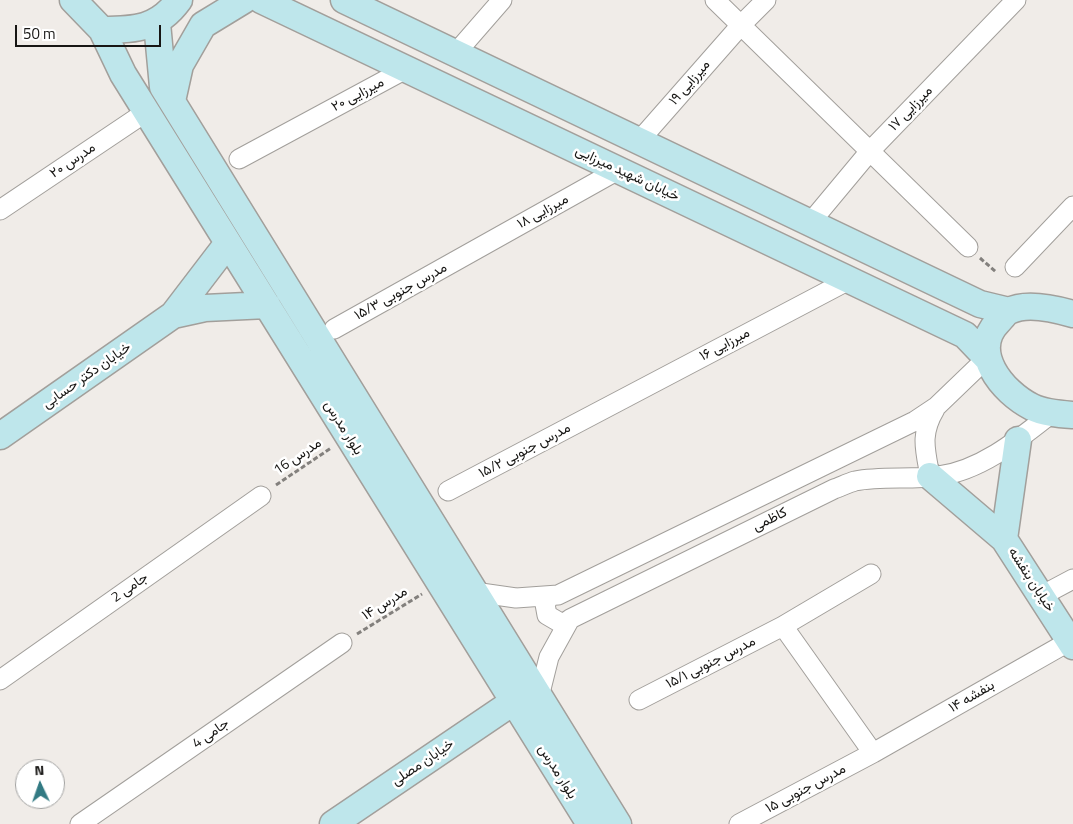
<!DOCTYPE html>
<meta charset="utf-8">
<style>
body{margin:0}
#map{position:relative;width:1073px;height:824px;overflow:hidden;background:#f0ece8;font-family:"Titillium Web",sans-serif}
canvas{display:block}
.north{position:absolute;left:15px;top:759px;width:50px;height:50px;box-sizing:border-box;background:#fff;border:1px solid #a2a2a1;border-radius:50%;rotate:357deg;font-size:14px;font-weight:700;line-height:20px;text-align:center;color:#171614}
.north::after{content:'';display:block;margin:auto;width:18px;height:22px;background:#327a83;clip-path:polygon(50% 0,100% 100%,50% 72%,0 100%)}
.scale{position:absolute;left:15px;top:25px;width:146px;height:22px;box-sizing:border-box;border:2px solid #171614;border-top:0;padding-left:6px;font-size:15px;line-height:18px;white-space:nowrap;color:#171614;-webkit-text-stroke:4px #fff;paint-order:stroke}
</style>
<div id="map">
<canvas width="1073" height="824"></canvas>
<div class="north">N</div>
<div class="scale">50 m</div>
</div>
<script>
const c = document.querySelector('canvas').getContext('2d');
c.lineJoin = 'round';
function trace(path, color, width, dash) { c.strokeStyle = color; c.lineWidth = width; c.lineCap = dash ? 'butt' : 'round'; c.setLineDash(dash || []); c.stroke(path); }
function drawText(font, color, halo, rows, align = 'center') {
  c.font = font + ' "Titillium Web",Vazirmatn,sans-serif'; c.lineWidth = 5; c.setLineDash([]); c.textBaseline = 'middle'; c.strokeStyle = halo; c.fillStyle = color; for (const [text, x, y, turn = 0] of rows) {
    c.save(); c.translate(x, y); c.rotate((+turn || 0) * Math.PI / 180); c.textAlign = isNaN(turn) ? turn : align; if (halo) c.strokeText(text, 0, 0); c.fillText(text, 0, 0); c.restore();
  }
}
const path = new Path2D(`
 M980,258L996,272
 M276,485L331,448
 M357,634L422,594`);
const street = new Path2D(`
 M715,0L968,247
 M455,54L502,0
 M639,141L741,25L766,0
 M239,159L406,69
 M0,210L146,112
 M810,223L870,151L1016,0
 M1015,267L1073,206
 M334,329L618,170
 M930,476C925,449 920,434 935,409
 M448,491L849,280
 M871,574L783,626L873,753
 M474,592L516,598L558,595L915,421L936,407L987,358
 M550,596L545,604L547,615L559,622L567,623
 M1041,596L1073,579
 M0,680L261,496
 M539,697L549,657L570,619L834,489C840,487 848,483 855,481C882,476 912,480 939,476C982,470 1019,439 1052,413
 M639,700L783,626
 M80,824L342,643
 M739,824L873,753L1070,641`);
const secondary = new Path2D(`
 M73,0L102,30C135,30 158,29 179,0
 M261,0L965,335L987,358
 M344,0L980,304L1009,311
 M157,23L163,87L618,824
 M102,30L123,74L590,824
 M172,101L180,65L203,25L244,0
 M1073,314C1056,309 1026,302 1009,311C1005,313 1001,319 998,322C969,351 1002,392 1032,407C1044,413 1059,414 1073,415
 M173,315L205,308L267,305
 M0,436L173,315L228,243
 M930,476L1004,539L1073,646
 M1004,539L1018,440
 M333,824L513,702`);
const streetNames = [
 ["میرزایی ۱۹",690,83,-49],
 ["میرزایی ۲۰",358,95,-28],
 ["میرزایی ۱۷",911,109,-46],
 ["مدرس ۲۰",73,161,-34],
 ["خیابان شهید میرزایی",627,174,25],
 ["میرزایی ۱۸",543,212,-29],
 ["مدرس جنوبی ۱۵/۳",401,292,-29],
 ["میرزایی ۱۶",725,345,-28],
 ["خیابان دکتر حسابی",87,376,-35],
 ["بلوار مدرس",343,428,58],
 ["مدرس جنوبی ۱۵/۲",525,451,-28],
 ["مدرس 16",298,457,-34],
 ["کاظمی",770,520,-26],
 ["خیابان بنفشه",1031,580,57],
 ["جامی 2",130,588,-35],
 ["مدرس ۱۴",385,604,-32],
 ["مدرس جنوبی ۱۵/۱",711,663,-27],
 ["بنفشه ۱۴",972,697,-30],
 ["جامی 4",211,734,-35],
 ["خیابان مصلی",423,763,-34],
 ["بلوار مدرس",557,772,58],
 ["مدرس جنوبی ۱۵",806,789,-28]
];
trace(street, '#a29f9b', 21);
trace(secondary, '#a29f9b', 29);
trace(path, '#83807d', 3, [5, 2.5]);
trace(street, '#fff', 19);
trace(secondary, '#bee6eb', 26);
drawText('14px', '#171614', '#fff', streetNames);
</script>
